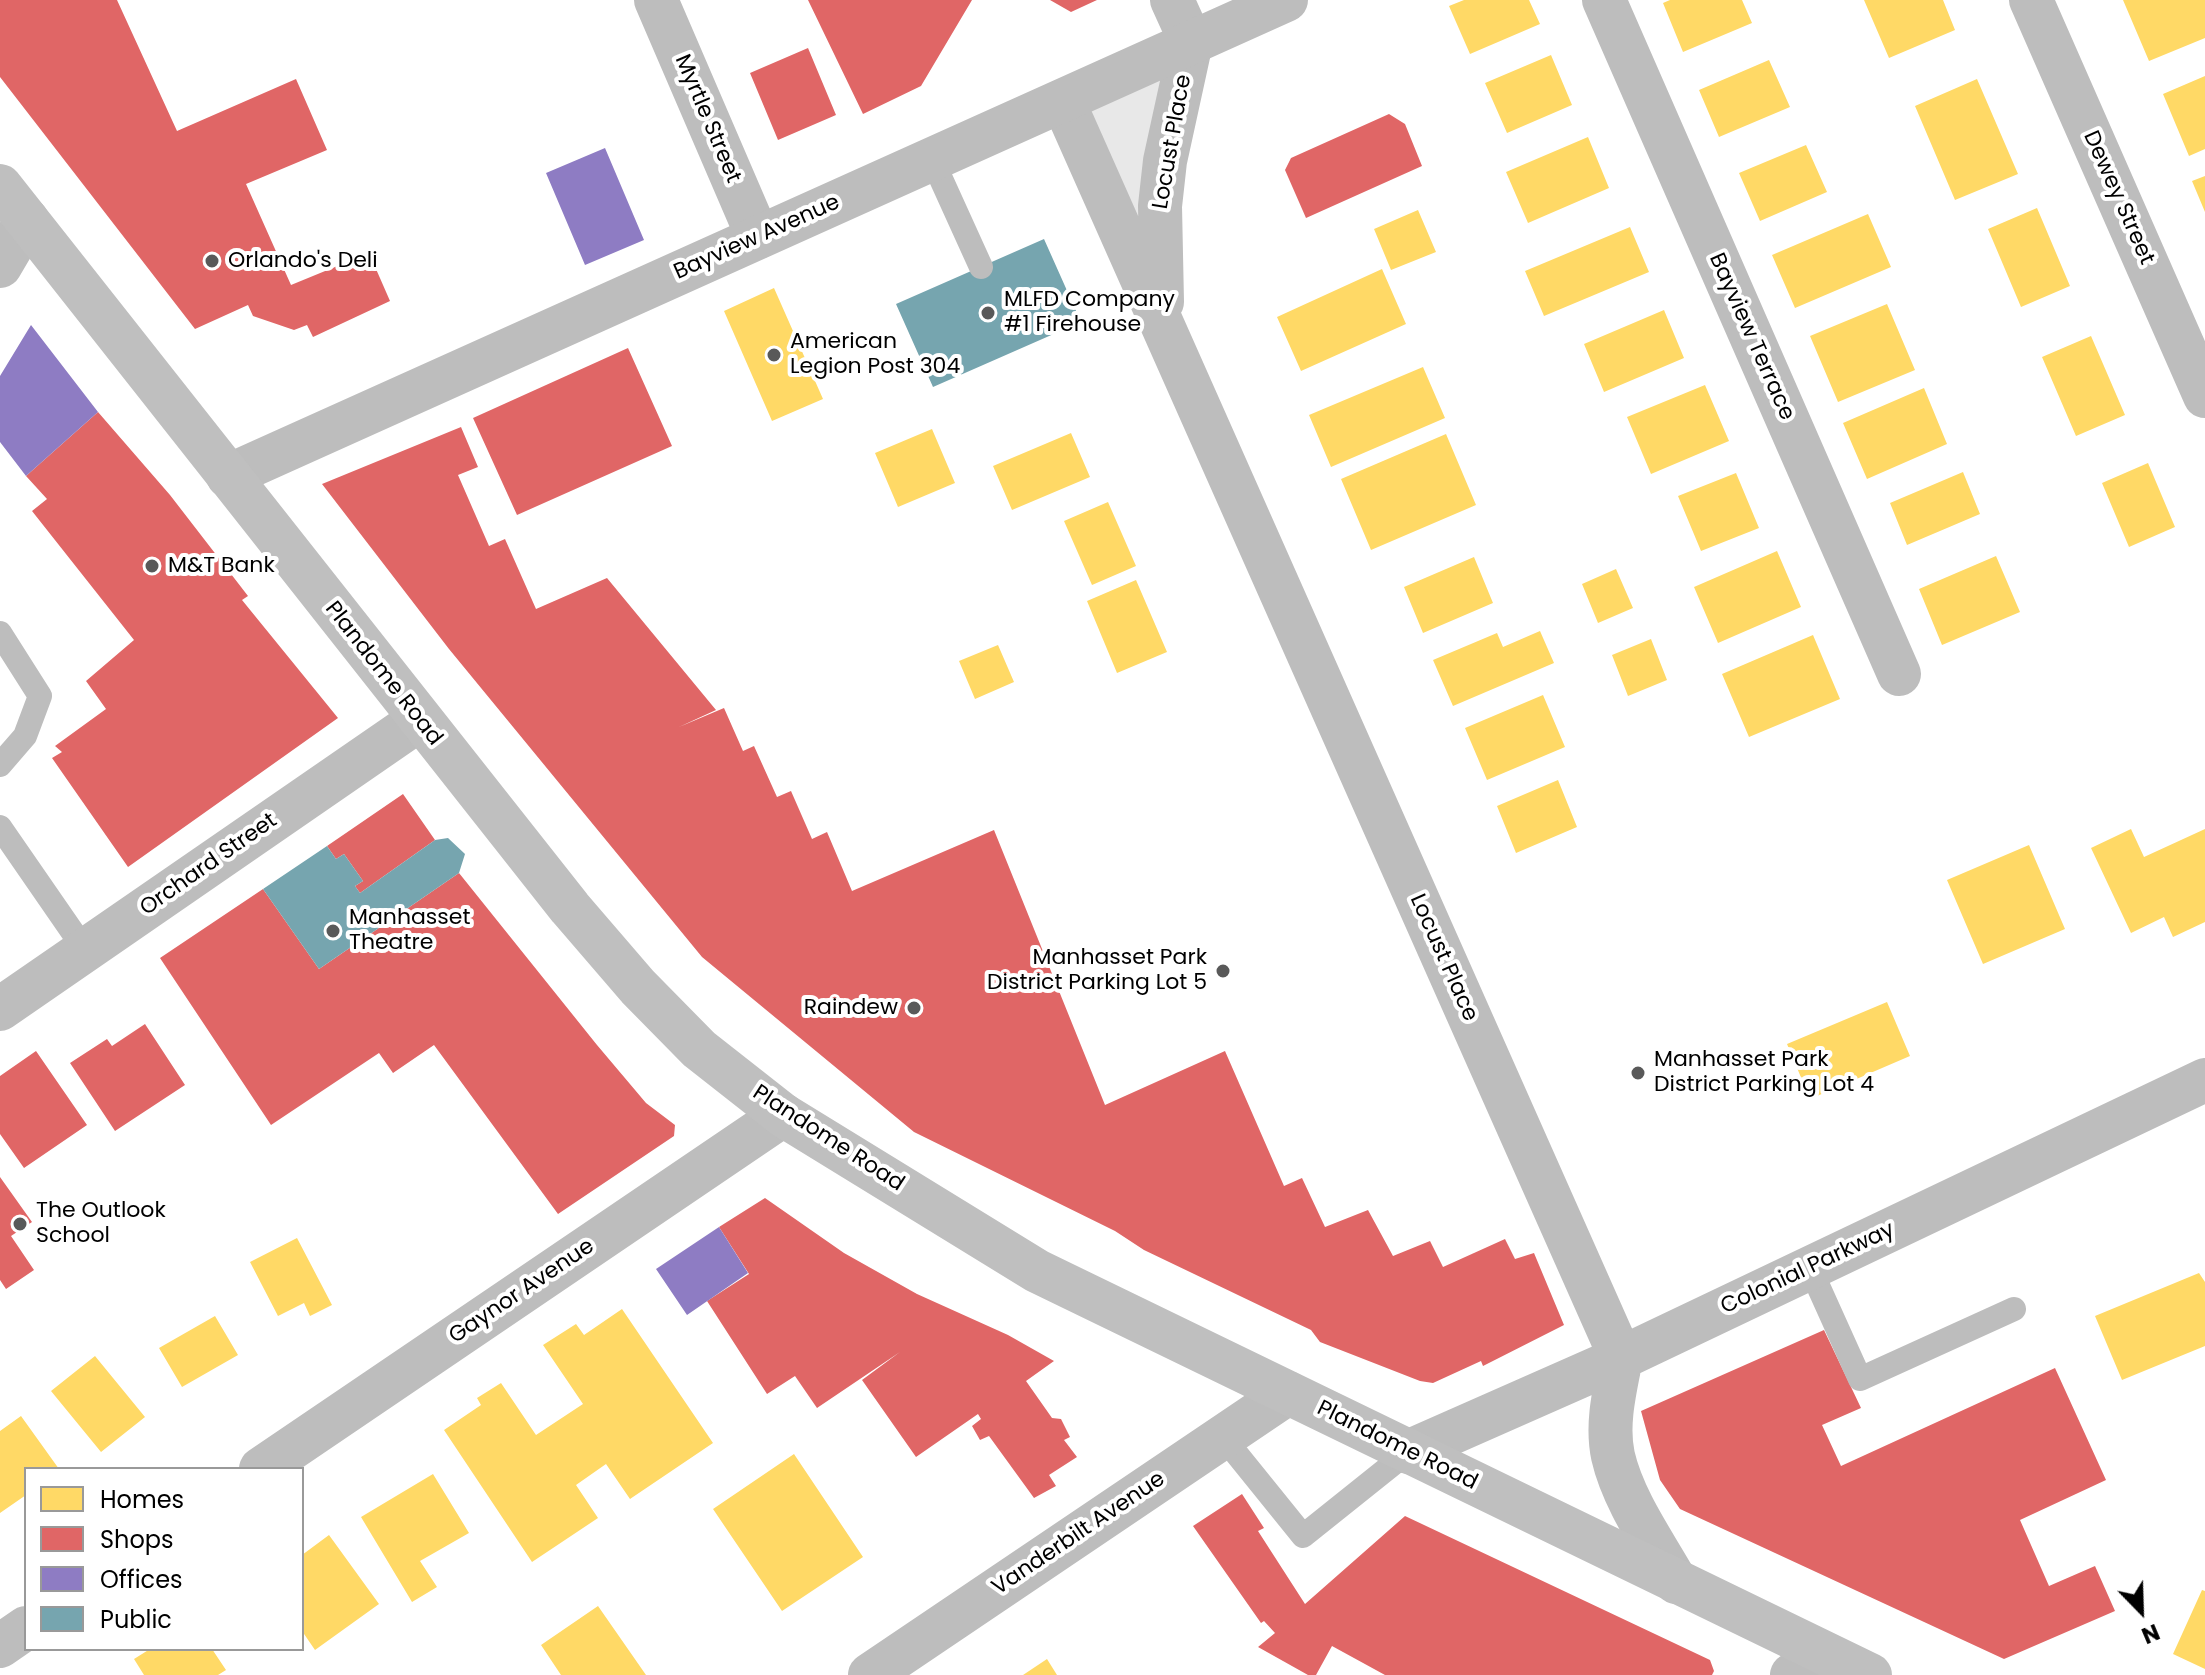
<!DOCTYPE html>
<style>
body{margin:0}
#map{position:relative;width:2205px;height:1675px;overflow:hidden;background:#fff;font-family:Poppins,sans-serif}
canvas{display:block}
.legend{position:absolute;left:24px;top:1467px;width:280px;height:184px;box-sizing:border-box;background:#fff;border:2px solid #999;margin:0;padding:10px 14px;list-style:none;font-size:24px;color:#000}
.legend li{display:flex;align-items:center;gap:16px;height:40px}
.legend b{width:40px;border:2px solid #999}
.north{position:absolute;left:2101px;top:1571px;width:80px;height:80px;-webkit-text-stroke:6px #fff;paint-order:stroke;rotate:157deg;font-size:22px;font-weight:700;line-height:32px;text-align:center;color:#000}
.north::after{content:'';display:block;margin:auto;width:28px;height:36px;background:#000;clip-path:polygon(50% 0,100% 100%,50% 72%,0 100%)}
</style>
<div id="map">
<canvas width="2205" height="1675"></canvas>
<ul class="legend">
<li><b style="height:22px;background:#ffd966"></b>Homes</li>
<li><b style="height:22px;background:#e06666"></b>Shops</li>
<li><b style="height:22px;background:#8e7cc3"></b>Offices</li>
<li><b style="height:22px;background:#76a5af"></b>Public</li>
</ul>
<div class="north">N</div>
</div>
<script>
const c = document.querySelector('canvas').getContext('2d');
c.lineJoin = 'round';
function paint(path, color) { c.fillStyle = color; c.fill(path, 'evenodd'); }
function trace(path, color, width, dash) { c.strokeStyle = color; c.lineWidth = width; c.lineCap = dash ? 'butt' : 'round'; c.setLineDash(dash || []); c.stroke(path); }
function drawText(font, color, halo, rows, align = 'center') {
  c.font = font + ' Poppins,sans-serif'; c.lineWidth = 8; c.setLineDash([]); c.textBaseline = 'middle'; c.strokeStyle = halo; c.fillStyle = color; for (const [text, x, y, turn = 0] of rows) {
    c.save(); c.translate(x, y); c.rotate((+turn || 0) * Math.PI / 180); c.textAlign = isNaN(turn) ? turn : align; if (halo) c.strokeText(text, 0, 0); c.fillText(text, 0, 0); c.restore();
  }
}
const green = new Path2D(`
 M1191,42L1159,248L1063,101Z`);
const homes = new Path2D(`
 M1464,0H1529L1540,24L1470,54L1449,6Z
 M1670,0H1742L1752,23L1683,52L1663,3Z
 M1864,0H1943L1955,30L1889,58Z
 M2123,0H2205V38L2149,61Z
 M1551,55L1572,105L1507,133L1485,83Z
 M1769,60L1790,107L1719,137L1699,90Z
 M2205,76V149L2189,156L2163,94Z
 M1977,79L2018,174L1955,200L1915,106Z
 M1588,137L1609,188L1528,223L1506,172Z
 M1806,145L1827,192L1760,221L1739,173Z
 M2205,176V212L2192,181Z
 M2037,208L2070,286L2021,307L1988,229Z
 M1418,210L1436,252L1391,270L1374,229Z
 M1868,214L1891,267L1795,308L1772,255Z
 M1630,227L1649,272L1544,316L1525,271Z
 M1382,269L1406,324L1301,371L1277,317Z
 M774,288L823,399L772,421L724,311Z
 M1887,304L1915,370L1838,402L1810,336Z
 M1664,310L1684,358L1604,392L1584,344Z
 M2091,336L2125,415L2076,436L2042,357Z
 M1423,367L1445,418L1331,467L1309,415Z
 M1705,385L1729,441L1651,474L1627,417Z
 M1924,388L1947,444L1867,479L1843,423Z
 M932,429L955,483L898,507L875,453Z
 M1071,433L1090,477L1012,510L993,466Z
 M1446,434L1476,505L1371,550L1341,479Z
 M2148,463L2175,527L2129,547L2102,483Z
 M1963,472L1980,514L1907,545L1890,503Z
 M1736,473L1759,528L1701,551L1678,496Z
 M1108,502L1136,566L1092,585L1064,521Z
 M1777,551L1801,607L1718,643L1694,587Z
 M1996,556L2020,612L1942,645L1919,589Z
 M1474,557L1493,603L1423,633L1404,587Z
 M1616,569L1633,608L1598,623L1582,584Z
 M1136,580L1167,652L1117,673L1087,601Z
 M1540,631L1554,663L1453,706L1433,660L1497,633L1503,647Z
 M1813,635L1840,699L1749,737L1722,674Z
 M1651,639L1667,680L1628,696L1612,655Z
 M998,645L1014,682L975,699L959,661Z
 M1543,695L1565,747L1487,780L1465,728Z
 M1558,780L1577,827L1516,853L1497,806Z
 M2131,829L2144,857L2205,829V922L2173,937L2164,917L2131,933L2091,848Z
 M2029,845L2065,929L1983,964L1947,880Z
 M1887,1002L1910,1056L1810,1099L1787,1044Z
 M297,1238L332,1305L310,1316L304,1303L278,1316L250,1262Z
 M2199,1273L2205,1282V1346L2122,1380L2095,1316Z
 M622,1309L713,1443L630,1499L606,1464L576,1485L598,1518L532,1562L444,1430L481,1405L477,1398L501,1383L536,1435L583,1404L543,1345L576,1324L584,1335Z
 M215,1316L238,1355L182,1387L159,1348Z
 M95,1356L145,1417L101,1452L51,1391Z
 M21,1416L59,1469H26V1495L0,1513V1431Z
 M794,1454L863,1557L782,1611L713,1509Z
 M433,1474L469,1533L420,1561L437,1587L412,1602L361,1517Z
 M329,1535L379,1604L315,1650L302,1631V1555Z
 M2202,1590L2205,1591V1669L2173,1654Z
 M598,1606L646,1675H561L541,1645Z
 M150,1649H212L226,1670L218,1675H144L134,1659Z
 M1047,1659L1057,1675H1023Z`);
const shops = new Path2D(`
 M0,0H117L177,131L296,79L327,150L246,184L291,285L369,253L390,301L313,337L307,325L294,330L253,316L248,305L195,329L0,77Z
 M808,0H972L921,86L863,114Z
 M1050,0H1097L1071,12Z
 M808,48L836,115L778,140L750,73Z
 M1389,114L1405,124L1422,166L1306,218L1285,170L1291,158Z
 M628,348L672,446L517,515L473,418Z
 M98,412L170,495L248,596L242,600L338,718L128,867L52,758L62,752L55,746L106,709L86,681L134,640L32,511L47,499L26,476Z
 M461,427L478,467L458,475L489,546L505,539L536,609L607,578L716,710L679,727L724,708L743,751L754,746L777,797L791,791L812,839L827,832L852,891L994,830L1105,1105L1225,1051L1284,1186L1302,1178L1325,1227L1368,1210L1393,1256L1430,1241L1443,1267L1505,1239L1515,1259L1534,1253L1564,1325L1483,1366L1481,1361L1433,1383L1420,1381L1320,1342L1311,1330L1144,1250L1115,1231L914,1132L702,957L449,649L322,484Z
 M403,794L435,840L360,893L355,886L363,881L344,854L336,859L327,846Z
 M459,873L597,1045L646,1103L675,1125L674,1136L558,1214L434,1045L393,1073L379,1053L271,1125L160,958L263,889L319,969Z
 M145,1024L185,1085L115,1131L70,1063L107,1039L112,1046Z
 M36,1051L87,1125L24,1168L0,1134V1076Z
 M0,1177L32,1222L11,1236L34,1270L6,1289L0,1280Z
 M765,1198L844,1253L917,1294L1008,1335L1054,1361L1026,1381L1052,1418L1061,1419L1070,1437L1064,1440L1077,1457L1049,1475L1056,1486L1034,1498L989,1436L980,1440L972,1426L981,1419L978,1414L916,1457L862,1380L900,1352L817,1408L795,1376L767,1394L707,1301L749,1274L719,1227Z
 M1824,1330L1861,1408L1822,1425L1841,1466L2055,1368L2106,1480L2020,1520L2049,1586L2095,1566L2115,1611L2004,1659L1680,1509L1660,1480L1641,1411Z
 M1242,1494L1264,1528L1258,1531L1305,1604L1405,1516L1710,1660L1714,1671L1712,1675H1385L1332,1646L1316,1675H1308L1258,1647L1275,1633L1264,1621L1261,1623L1193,1526Z`);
const offices = new Path2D(`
 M605,148L644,240L585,265L546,173Z
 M31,325L98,412L26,476L0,442V376Z
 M719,1227L748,1273L687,1315L656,1269Z`);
const public = new Path2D(`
 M1044,239L1081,322L933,387L896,304Z
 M448,838L465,854L459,873L319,969L263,889L327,846L336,859L344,854L363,881L355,886L360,893L435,840Z`);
const service = new Path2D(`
 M932,159L981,267
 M0,633L40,696L25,736L0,765
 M0,827L85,950
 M1810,1268L1860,1379L2014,1309
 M1223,1437L1303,1536L1408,1452`);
const minor = new Path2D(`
 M656,0L758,237
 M1604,0L1899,674
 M2031,0L2205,396
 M1063,101L1621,1358C1615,1389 1606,1424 1613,1456C1623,1500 1654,1543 1676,1582
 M0,266L27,220
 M1162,302L1160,206L1165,161L1191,42L1172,0
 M0,1009L419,720
 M1408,1452L1621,1358L2205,1080
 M261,1469L783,1115
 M0,1646L26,1628
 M870,1675L1288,1393
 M1792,1675L1823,1655`);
const tertiary = new Path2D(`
 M228,476L1286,0`);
const secondary = new Path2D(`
 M0,186L570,908L638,987L699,1049L783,1115L1037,1271L1870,1675`);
const markers = [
 [212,261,8,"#595959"],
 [988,313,8,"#595959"],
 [774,355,8,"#595959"],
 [152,566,8,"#595959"],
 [333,931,8,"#595959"],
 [1223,971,8,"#595959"],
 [914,1008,8,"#595959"],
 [1638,1073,8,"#595959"],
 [20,1224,8,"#595959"]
];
const streetNames = [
 ["Myrtle Street",707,119,67],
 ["Locust Place",1173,142,-80],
 ["Dewey Street",2118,198,66],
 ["Bayview Avenue",757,238,-24],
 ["Bayview Terrace",1751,337,66],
 ["Plandome Road",383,674,52],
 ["Orchard Street",209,865,-35],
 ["Locust Place",1443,958,66],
 ["Plandome Road",828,1139,33],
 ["Colonial Parkway",1808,1269,-25],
 ["Gaynor Avenue",522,1292,-34],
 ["Plandome Road",1397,1446,26],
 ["Vanderbilt Avenue",1079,1534,-34]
];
const poiNames = [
 ["Orlando's Deli",228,261],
 ["MLFD Company",1004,300],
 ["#1 Firehouse",1004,325],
 ["American",790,342],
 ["Legion Post 304",790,367],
 ["M&T Bank",168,566],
 ["Manhasset",349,918],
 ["Theatre",349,943],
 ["Manhasset Park",1207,958,"right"],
 ["District Parking Lot 5",1207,983,"right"],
 ["Raindew",898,1008,"right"],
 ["Manhasset Park",1654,1060],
 ["District Parking Lot 4",1654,1085],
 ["The Outlook",36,1211],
 ["School",36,1236]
];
paint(green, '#e8e8e8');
paint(homes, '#ffd966');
paint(shops, '#e06666');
paint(offices, '#8e7cc3');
paint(public, '#76a5af');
trace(service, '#bdbdbd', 24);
trace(minor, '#bdbdbd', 44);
trace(tertiary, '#bdbdbd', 44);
trace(secondary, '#bfbfbf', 44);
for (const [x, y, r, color] of markers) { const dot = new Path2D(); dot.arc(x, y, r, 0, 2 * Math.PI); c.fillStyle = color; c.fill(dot); trace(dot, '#fff', 3); }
drawText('22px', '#000', '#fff', streetNames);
drawText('22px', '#000', '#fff', poiNames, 'left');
</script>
